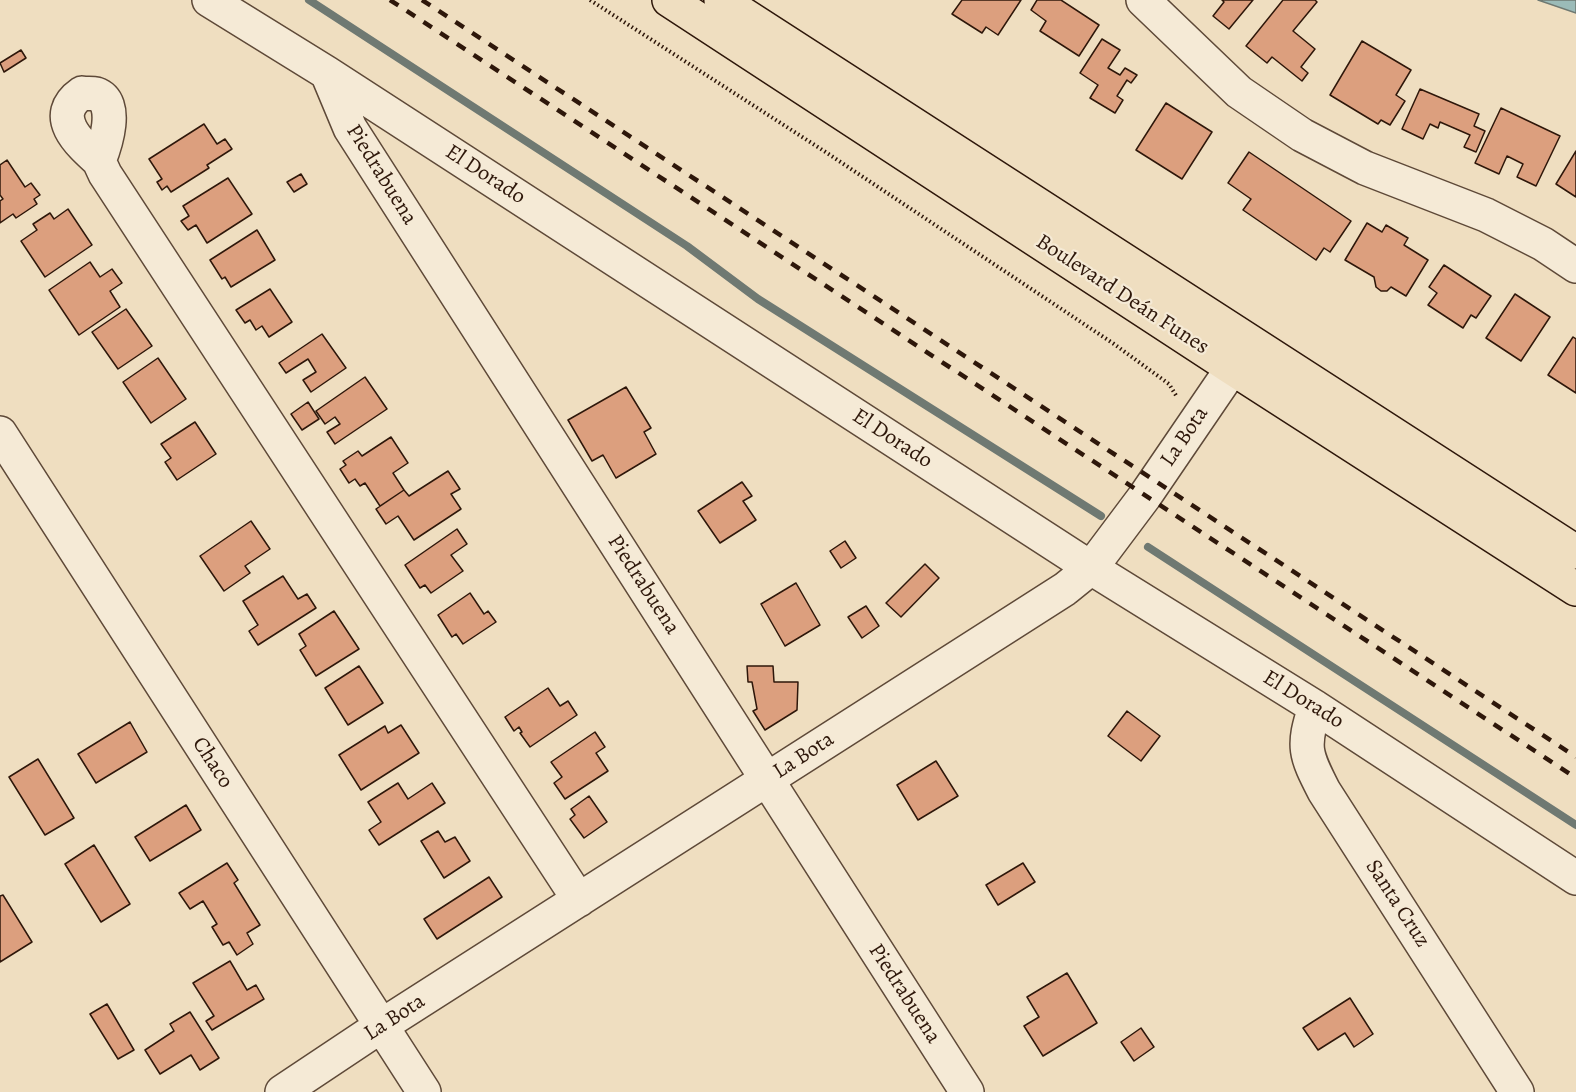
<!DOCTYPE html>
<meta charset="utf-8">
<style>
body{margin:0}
canvas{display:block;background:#efdec0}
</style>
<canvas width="1576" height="1092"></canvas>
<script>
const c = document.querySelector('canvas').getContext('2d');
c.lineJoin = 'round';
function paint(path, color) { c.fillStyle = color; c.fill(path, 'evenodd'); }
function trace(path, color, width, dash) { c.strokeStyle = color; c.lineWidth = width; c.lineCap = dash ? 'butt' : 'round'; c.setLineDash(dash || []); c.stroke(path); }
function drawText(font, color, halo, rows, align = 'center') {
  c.font = font + ' Alegreya,serif'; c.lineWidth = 4.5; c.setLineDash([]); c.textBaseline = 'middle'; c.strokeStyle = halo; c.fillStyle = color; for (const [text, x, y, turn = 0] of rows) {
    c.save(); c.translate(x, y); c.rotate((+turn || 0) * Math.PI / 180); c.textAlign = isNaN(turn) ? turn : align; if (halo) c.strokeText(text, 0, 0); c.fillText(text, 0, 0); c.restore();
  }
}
const water = new Path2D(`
 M1538,0H1576V13Z`);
const stream = new Path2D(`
 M309,0L687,246L758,299L1101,516
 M1148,547L1576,825`);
const building = new Path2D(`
 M962,0H1021L998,35L986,27L982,33L952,14Z
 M1037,0H1061L1099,25L1079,56L1040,31L1046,21L1031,10Z
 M1222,0H1253L1229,29L1213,16L1224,2Z
 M1283,0H1315L1317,2L1293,31L1315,49L1301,67L1308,73L1302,81L1272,57L1267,63L1246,46Z
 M1102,39L1120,50L1108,68L1120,75L1125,68L1137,75L1131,83L1127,80L1117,96L1123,100L1115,113L1090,98L1098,85L1080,73Z
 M1362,41L1411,70L1396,95L1405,101L1390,125L1381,120L1378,124L1330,95Z
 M21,50L26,58L4,72L0,63Z
 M1420,89L1479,114L1474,126L1485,131L1476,152L1464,147L1470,135L1440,122L1438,128L1430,124L1423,139L1402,129Z
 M1166,103L1212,132L1182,179L1136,150Z
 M1501,108L1560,136L1536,186L1517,177L1523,164L1507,156L1499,174L1475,163Z
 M204,124L217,144L225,139L232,149L207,165L209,168L171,192L167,186L162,190L157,182L162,179L149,159Z
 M1576,151V197L1556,184Z
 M1249,152L1351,221L1330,252L1324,248L1316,260L1243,210L1251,199L1228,183Z
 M7,160L25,187L31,183L40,195L34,199L37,204L16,218L13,214L0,223V201L3,199L0,195V165Z
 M301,174L307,184L294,192L287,182Z
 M228,178L252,214L207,243L196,225L188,230L181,221L189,216L183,206Z
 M68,209L92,245L45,277L21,241L37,230L33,224L50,213L54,219Z
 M1367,223L1382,232L1386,225L1408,238L1404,245L1428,260L1406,296L1391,287L1387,291H1381L1376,287L1374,277L1345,260Z
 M257,230L275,260L231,287L225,277L222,279L210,260Z
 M90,262L100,277L112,269L122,283L110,291L120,307L79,335L49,290Z
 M1444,265L1491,296L1476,318L1471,315L1463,328L1428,305L1437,293L1429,287Z
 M270,289L292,322L269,337L262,326L256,330L250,320L245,323L236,310Z
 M1515,294L1550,317L1521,361L1486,338Z
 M126,309L152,346L118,369L92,332Z
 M322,334L346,368L311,392L303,380L316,372L308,359L286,373L279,363Z
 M1573,337L1576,339V393L1548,375Z
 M158,358L186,399L151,423L123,382Z
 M365,377L387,409L335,444L327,432L340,424L335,417L325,424L316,411Z
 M626,387L651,428L644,432L656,454L616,478L603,455L592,461L568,420Z
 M308,402L319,419L302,430L291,414Z
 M195,422L216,454L177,480L165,462L171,458L161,444Z
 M391,437L408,463L393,473L404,490L380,506L365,483L360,486L355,479L349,483L340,469L346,465L343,461L358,451L362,456Z
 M448,471L460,489L451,494L461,509L414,540L398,516L386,524L376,509L404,490L409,496Z
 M742,482L752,496L743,501L756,520L720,543L698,511Z
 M251,521L270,549L245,566L250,573L224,591L200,556Z
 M457,529L467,544L451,555L463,571L431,593L425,585L420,588L405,565Z
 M845,541L856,558L841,568L830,551Z
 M925,564L939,578L901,617L886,603Z
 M283,576L298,599L307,594L316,608L258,645L249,631L258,625L243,601Z
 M796,583L820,625L785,646L761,604Z
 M470,593L484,614L488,611L496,622L463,644L456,634L452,637L438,615Z
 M866,606L879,626L862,638L848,617Z
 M334,611L359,649L316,676L300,650L306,646L299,634Z
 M359,666L383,703L348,725L325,688Z
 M747,666H773L774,682H798L797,710L765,730L753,711L757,709L752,682H748Z
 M548,688L560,706L568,701L577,715L530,747L520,733L522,732L519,727L514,731L505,717Z
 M1127,711L1160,736L1141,761L1108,736Z
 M130,722L147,752L96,783L78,754Z
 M401,725L419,753L361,790L339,755L385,726L388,733Z
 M595,732L605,747L596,753L608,771L565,799L554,783L562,777L551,762Z
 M38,759L74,818L45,835L9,777Z
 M936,761L958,796L918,820L897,785Z
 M398,783L408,799L432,783L445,803L379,845L369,830L381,822L368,802Z
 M589,796L607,822L584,838L570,819L575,815L571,809Z
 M186,805L201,830L150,861L135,837Z
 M438,831L445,842L455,837L470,861L444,878L421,841Z
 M94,845L130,904L101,922L65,864Z
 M227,863L238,880L234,883L260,925L247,933L253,944L237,955L229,942L223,945L212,927L217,924L203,901L190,909L179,893Z
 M1023,863L1035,882L998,905L986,885Z
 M489,877L502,897L437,939L424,919Z
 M3,895L32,942L0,962V896Z
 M230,961L247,990L256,985L264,999L212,1030L206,1021L214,1016L193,983Z
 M1067,973L1097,1023L1043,1056L1024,1026L1039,1017L1027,997Z
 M1350,998L1373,1034L1354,1047L1345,1033L1318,1050L1303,1028Z
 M107,1004L134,1050L118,1059L90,1014Z
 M190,1012L219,1058L200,1070L191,1055L160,1074L145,1050L174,1031L170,1024Z
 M1141,1028L1154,1047L1134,1061L1121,1042Z`);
const path = new Path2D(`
 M590,0L824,151L1114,344L1169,384L1177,397`);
const minor = new Path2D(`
 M209,0L327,73L1091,568L1315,707L1576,878
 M1143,0L1239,92L1302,135L1365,168L1486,215L1543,244L1576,266
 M327,73L350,128L967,1092
 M82,93C86,94 92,93 96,94C120,102 105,146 99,161C79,143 49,116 82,93Z
 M99,161L105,174L579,900
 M0,433L424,1092
 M1315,707C1302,747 1305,754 1324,791L1517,1092
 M282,1092L381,1026L1065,589L1091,568L1145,496L1248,345`);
const major = new Path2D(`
 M669,0L1232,368L1576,589
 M721,0L1576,552`);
const rail = new Path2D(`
 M390,0L1576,778
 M422,0L1576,757`);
const streetNames = [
 ["Piedrabuena",381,175,58],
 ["El Dorado",485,175,33],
 ["Boulevard Deán Funes",1122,295,33],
 ["La Bota",1185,437,-56],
 ["El Dorado",892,439,33],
 ["Piedrabuena",643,585,57],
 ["El Dorado",1303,700,32],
 ["La Bota",804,756,-33],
 ["Chaco",212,763,57],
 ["Santa Cruz",1397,904,57],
 ["Piedrabuena",904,994,57],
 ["La Bota",395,1018,-33]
];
paint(water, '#9bbbb8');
trace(water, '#6f7972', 1.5);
trace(stream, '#6f7972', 8);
paint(building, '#dc9f7e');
trace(building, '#2e170a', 1.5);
trace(minor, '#5e4938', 36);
trace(major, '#2e170a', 36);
trace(path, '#2e170a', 4, [1.5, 3]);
trace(minor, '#f5ead6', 33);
trace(major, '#efdec0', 33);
trace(rail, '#2e170a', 4.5, [10, 10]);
drawText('22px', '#2e170a', '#f5ead6', streetNames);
</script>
